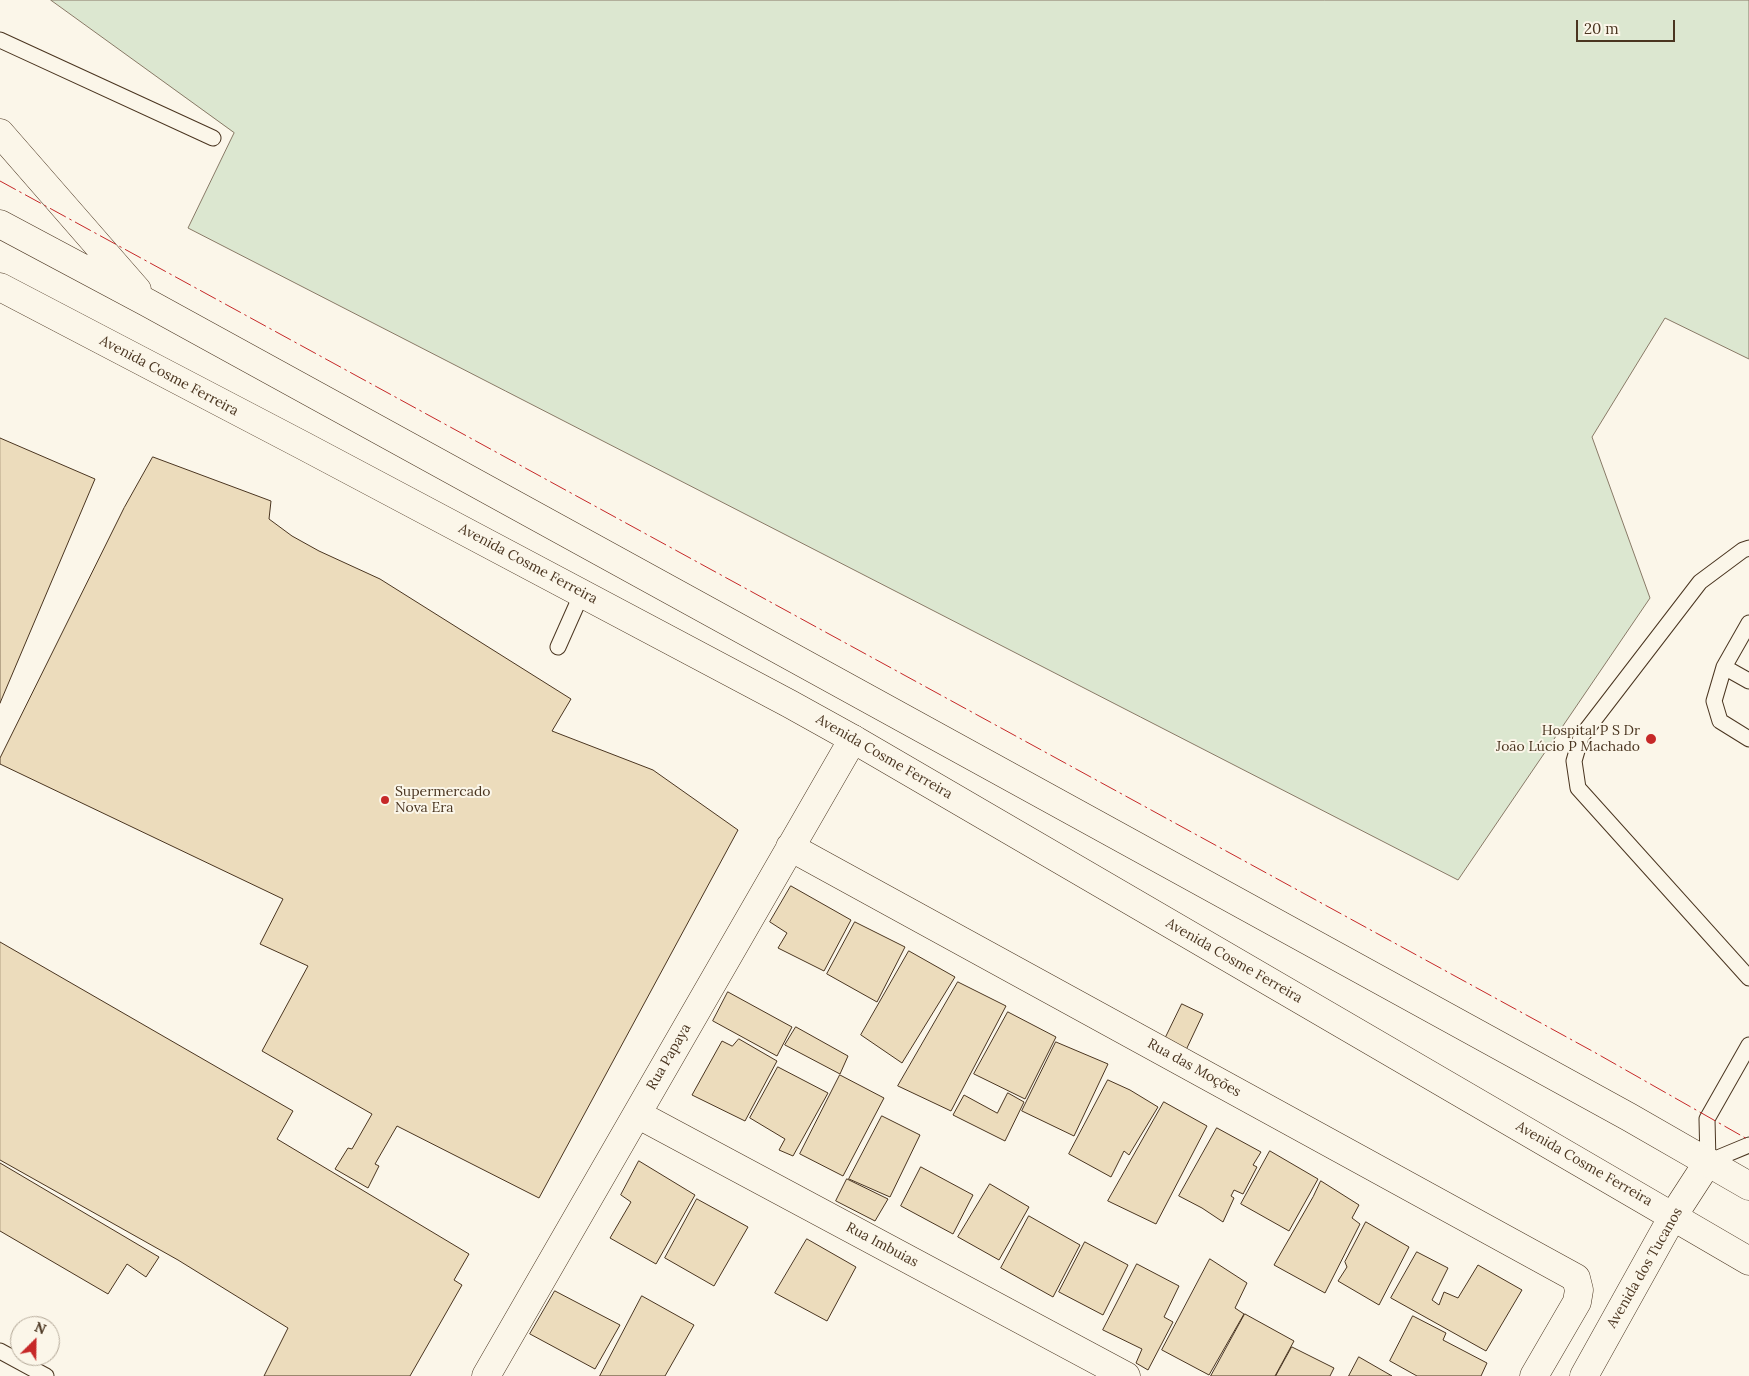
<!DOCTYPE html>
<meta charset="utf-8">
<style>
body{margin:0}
#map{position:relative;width:1749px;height:1376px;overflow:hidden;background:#fbf6e9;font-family:Lora,serif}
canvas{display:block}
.north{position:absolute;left:10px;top:1316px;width:50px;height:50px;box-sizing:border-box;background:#fbf6e9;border:1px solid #b4a999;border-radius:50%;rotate:23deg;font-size:14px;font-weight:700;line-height:20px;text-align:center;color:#4a3520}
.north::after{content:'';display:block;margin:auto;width:18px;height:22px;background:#c62828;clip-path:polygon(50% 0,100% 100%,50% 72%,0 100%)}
.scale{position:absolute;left:1576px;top:20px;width:99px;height:22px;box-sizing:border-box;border:2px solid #4a3520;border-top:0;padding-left:6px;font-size:15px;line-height:18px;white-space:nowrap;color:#4a3520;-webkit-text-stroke:4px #fbf6e9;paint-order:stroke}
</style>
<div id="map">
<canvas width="1749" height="1376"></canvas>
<div class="north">N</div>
<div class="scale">20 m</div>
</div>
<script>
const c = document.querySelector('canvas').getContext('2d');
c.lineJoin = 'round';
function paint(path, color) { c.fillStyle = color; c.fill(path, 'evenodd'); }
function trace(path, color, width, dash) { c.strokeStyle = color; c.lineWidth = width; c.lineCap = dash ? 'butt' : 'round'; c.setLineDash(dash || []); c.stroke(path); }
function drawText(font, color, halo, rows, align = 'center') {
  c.font = font + ' Lora,serif'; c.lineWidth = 4; c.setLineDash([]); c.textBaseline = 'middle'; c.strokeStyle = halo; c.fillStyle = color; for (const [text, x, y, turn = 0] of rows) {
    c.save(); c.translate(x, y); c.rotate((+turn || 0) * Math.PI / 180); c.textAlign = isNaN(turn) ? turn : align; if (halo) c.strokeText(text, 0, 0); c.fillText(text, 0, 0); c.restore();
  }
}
const green = new Path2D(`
 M51,0H1749V359L1665,318L1592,437L1650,598L1458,880L188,228L234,133Z`);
const building = new Path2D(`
 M0,438L95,479L0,703Z
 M153,457L271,501L269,519L292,536L319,551L380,579L571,699L552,731L653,770L738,830L539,1198L397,1126L375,1164L379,1166L368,1188L335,1169L348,1148L352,1149L372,1114L262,1051L308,966L260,944L283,899L0,764V758L124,508Z
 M791,886L851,920L824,971L778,948L787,933L770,922Z
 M855,922L905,947L877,1002L827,974Z
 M0,942L293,1111L277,1139L469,1254L454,1280L462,1285L410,1376H264L288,1328L178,1260L0,1160Z
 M909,951L955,977L902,1063L861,1035Z
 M958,982L1006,1006L951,1111L898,1086Z
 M728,992L792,1027L777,1056L713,1021Z
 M1182,1004L1203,1014L1186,1050L1165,1039Z
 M1008,1012L1056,1037L1025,1099L974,1074Z
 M796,1027L848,1056L840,1074L785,1045Z
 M739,1039L777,1061L745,1121L692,1095L722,1041L732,1046Z
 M1056,1042L1108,1064L1074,1136L1022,1111Z
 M778,1067L828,1093L793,1156L779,1150L785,1139L750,1118Z
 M840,1075L884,1098L843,1176L800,1154Z
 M1108,1080L1130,1090L1158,1107L1129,1155L1124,1151L1111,1177L1069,1154Z
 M1008,1093L1024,1102L1005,1141L953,1115L964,1095L997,1113Z
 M1164,1102L1207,1126L1156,1224L1108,1201Z
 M882,1116L920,1135L890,1197L849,1179Z
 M1217,1128L1261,1152L1253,1165L1257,1167L1243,1194L1234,1190L1231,1196L1234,1198L1223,1222L1202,1208L1179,1196Z
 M1270,1151L1318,1179L1289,1231L1241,1204Z
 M639,1161L695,1195L656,1264L610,1238L631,1202L621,1195Z
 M0,1163L159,1257L146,1277L127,1264L108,1294L0,1231Z
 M921,1167L973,1195L953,1234L901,1206Z
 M847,1179L888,1199L875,1221L836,1201Z
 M1321,1181L1359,1205L1352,1218L1360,1224L1325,1293L1274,1265L1313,1197Z
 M990,1184L1029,1207L999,1260L958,1237Z
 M697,1199L748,1227L714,1286L665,1258Z
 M1029,1216L1080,1245L1053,1297L1001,1268Z
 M1366,1222L1409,1247L1379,1305L1338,1281L1347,1267L1345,1262Z
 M807,1239L856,1267L827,1321L775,1293Z
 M1085,1242L1128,1265L1103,1315L1059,1292Z
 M1417,1252L1448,1268L1432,1300L1439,1305L1444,1292L1458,1298L1478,1265L1522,1290L1486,1351L1391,1298Z
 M1210,1259L1247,1283L1235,1308L1244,1314L1209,1375L1162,1350Z
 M1137,1264L1179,1286L1164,1317L1173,1322L1148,1370L1136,1363L1142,1349L1103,1330Z
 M555,1291L620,1325L595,1369L530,1334Z
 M642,1296L694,1325L665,1376H600Z
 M1245,1314L1294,1341L1275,1376H1211Z
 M1413,1316L1446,1333L1443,1340L1487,1363L1481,1376H1417L1390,1361Z
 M1292,1347L1334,1368L1330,1376H1276Z
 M1359,1357L1392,1376H1349Z`);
const service = new Path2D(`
 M0,40L213,138
 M1749,548L1743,550L1700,582L1581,737L1574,761L1578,788L1749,978
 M1749,623L1724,667L1714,701L1720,721L1749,739
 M558,647L582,593
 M1724,667L1749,681
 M1749,1045L1707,1119L1708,1162L1749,1145
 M0,1351L46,1376`);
const minor = new Path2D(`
 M790,847L1576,1278L1579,1290L1577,1302L1534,1376
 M637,1114L1126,1376
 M486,1376L853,739
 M1584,1376L1673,1216L1708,1162`);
const primary = new Path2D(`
 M0,133L137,290
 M0,224L148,303L1629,1117L1749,1186
 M0,287L304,446L790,704L853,739L1749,1261`);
const power = new Path2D(`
 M0,181L1594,1052L1749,1140`);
const markers = [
 [1651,739,6,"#c62828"],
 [385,800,5,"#c62828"]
];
const streetNames = [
 ["Avenida Cosme Ferreira",169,376,28],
 ["Avenida Cosme Ferreira",528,564,28],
 ["Avenida Cosme Ferreira",884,757,30],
 ["Avenida Cosme Ferreira",1234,961,30],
 ["Rua Papaya",669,1057,-60],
 ["Rua das Moções",1194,1068,29],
 ["Avenida Cosme Ferreira",1584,1164,30],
 ["Rua Imbuias",882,1245,28],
 ["Avenida dos Tucanos",1645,1268,-60]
];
const poiNames = [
 ["Hospital P S Dr",1640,731],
 ["João Lúcio P Machado",1640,747],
 ["Supermercado",395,792,"left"],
 ["Nova Era",395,808,"left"]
];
paint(green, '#dce7d0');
trace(green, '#887966', 1);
paint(building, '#ecdcbc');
trace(building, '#4a3520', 1);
trace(service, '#4a3520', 17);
trace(minor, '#4a3520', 29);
trace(primary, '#4a3520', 29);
trace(service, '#fbf6e9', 15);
trace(minor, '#fbf6e9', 28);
trace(primary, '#fbf6e9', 28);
trace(power, '#c62828', 1, [18, 4, 2.5, 4]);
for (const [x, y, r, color] of markers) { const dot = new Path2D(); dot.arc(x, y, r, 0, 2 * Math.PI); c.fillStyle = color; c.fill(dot); trace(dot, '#fbf6e9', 2); }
drawText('14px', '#4a3520', '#fbf6e9', streetNames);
drawText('14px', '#4a3520', '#fbf6e9', poiNames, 'right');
</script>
